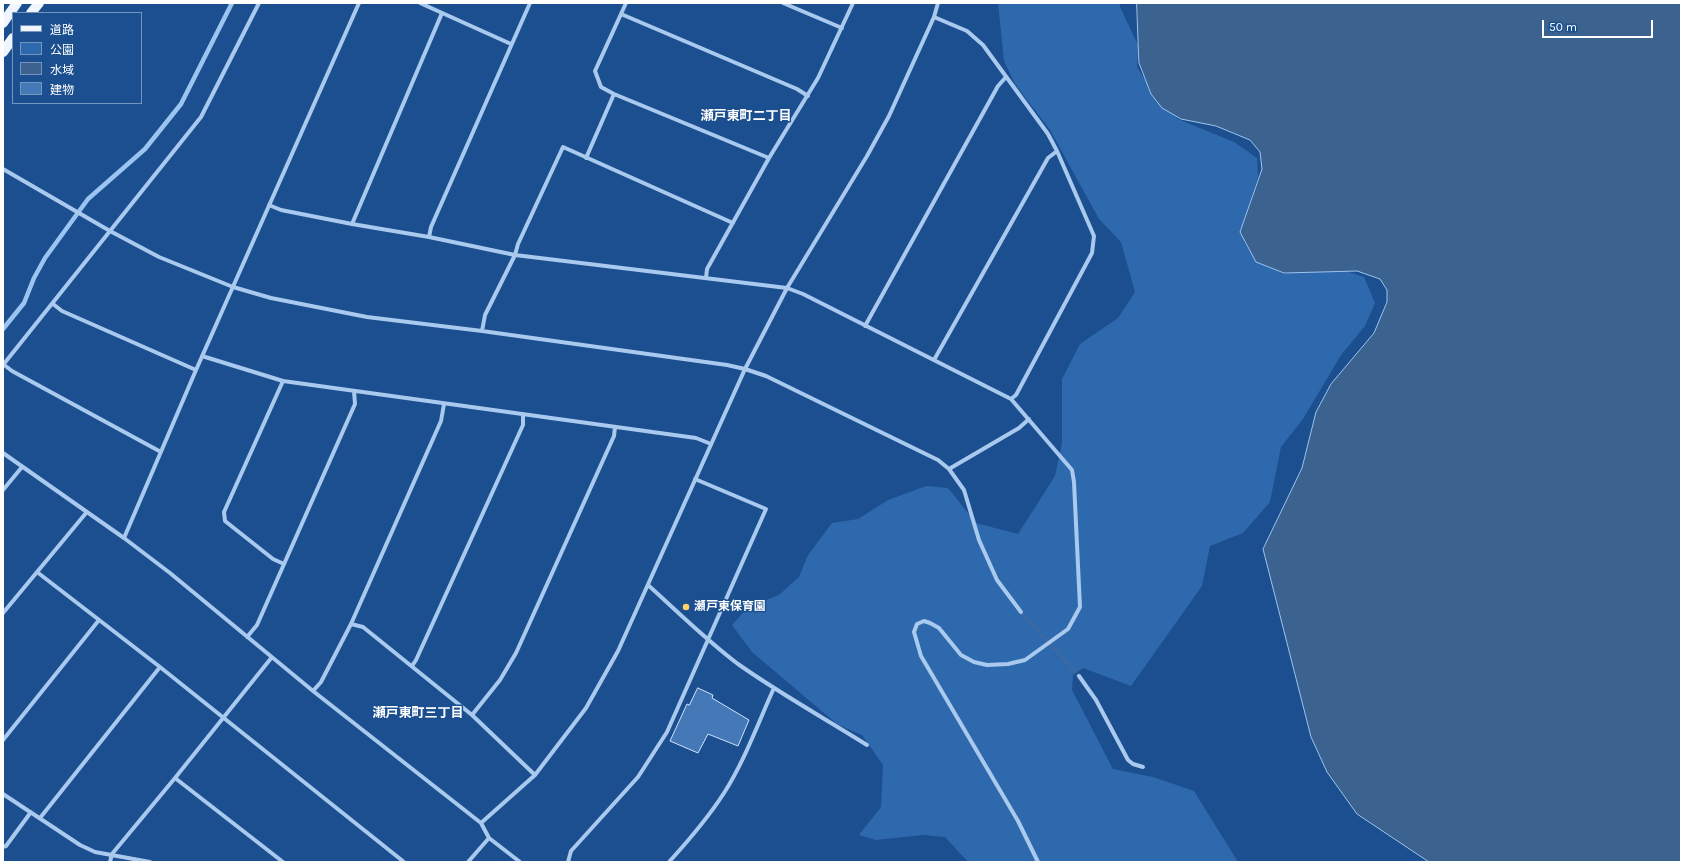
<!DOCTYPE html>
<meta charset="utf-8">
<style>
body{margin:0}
#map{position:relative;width:1684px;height:865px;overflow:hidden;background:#1b4f8f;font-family:Karla,"Noto Sans JP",sans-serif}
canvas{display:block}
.frame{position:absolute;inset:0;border:4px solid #fff;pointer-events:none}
.legend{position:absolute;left:12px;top:12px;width:130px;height:92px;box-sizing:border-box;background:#1b4f8f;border:1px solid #7695bc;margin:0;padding:5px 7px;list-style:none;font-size:12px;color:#fff}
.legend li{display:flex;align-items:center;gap:8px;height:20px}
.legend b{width:20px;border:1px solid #7695bc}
.scale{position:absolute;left:1542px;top:20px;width:111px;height:18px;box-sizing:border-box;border:2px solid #fff;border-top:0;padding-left:5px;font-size:12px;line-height:14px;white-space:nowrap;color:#fff;-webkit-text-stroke:3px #1b4f8f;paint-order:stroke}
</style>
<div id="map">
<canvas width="1684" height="865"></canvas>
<div class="frame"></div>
<ul class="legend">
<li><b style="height:5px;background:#f0f6ff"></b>道路</li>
<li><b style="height:11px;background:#2e69ad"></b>公園</li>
<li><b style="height:11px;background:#3c6290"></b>水域</li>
<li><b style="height:11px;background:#4478b7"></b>建物</li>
</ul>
<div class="scale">50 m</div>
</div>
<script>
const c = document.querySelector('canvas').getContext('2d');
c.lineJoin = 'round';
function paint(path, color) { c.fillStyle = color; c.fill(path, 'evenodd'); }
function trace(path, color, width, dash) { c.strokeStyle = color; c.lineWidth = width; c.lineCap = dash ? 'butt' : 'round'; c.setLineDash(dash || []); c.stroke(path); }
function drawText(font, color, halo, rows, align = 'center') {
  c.font = font + ' Karla,"Noto Sans JP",sans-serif'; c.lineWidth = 3; c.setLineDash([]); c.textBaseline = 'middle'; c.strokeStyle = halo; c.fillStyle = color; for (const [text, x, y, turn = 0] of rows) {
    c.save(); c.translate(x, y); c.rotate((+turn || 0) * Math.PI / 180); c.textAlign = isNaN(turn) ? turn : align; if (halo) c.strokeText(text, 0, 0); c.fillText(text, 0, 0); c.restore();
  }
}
const green = new Path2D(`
 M998,3H1120V7L1138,45L1137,67L1159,102L1178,119L1234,142L1257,158L1258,177L1244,220V242L1258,262L1285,274L1328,265L1364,277L1375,303L1365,326L1341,355L1303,419L1281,447L1270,502L1243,533L1210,546L1202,586L1131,686L1083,668L1073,675L1072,690L1113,769L1153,777L1194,791L1238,862H968L945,837L923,835L876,840L859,835L881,807L883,765L862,735L837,724L752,652L732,625L748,607L779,595L799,577L808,555L832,523L858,519L888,500L926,486L948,488L976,523L1018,534L1055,476L1062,443V379L1080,344L1118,318L1135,292L1121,242L1099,219L1050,130L1015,84L1004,61Z`);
const water = new Path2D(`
 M1137,3H1681V862H1429L1357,814L1327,772L1311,737L1263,549L1302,468L1316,412L1331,384L1374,333L1387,302V290L1380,279L1357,271L1284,273L1256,262L1240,232L1262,169L1260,152L1250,140L1216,126L1181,119L1162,108L1151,94L1139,63Z`);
const stream = new Path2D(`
 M3,329L24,303L34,278L45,258L88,199L145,149L181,104L232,3`);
const building = new Path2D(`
 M698,688L713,695L712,698L749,720L738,746L708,734L698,753L670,741L687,704L689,705Z`);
const streetTunnel = new Path2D(`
 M1021,612L1079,676`);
const street = new Path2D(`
 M420,3L511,44
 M626,3L595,71L601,87L614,94L769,158
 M783,3L842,28
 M621,14L797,89L808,96
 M934,17L967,31L983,45L1048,134L1057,151L1094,236L1092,253L1016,395L1011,399
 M586,158L614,94
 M3,169L110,231L159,257L233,287L271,298L367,317L482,331L727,365L745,369L766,376L938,460L949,469L964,490L979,540L997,580L1021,612
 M269,205L281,210L352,224L429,237L515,255L787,288L803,294L1011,399L1072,470L1074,482L1080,607L1068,629L1025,660L1008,664L987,665L974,662L961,655L939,628L930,623L924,621L917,624L914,632L921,656L1018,821L1038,862
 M352,224L442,13
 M429,237L431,227L530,3
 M706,278L707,269L769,158L818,78L853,3
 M53,304L62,311L196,370
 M865,326L998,86L1006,77
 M482,331L485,315L515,255L518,244L563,147L733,223
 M202,356L283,381L696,438L711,444
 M934,360L1048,158L1057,151
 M3,364L12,371L161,452
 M3,365L201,117L259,3
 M283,381L224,512L225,521L273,559L284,564
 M3,453L124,538L170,573L313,691L481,823L489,838L520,862
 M949,469L1019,428L1029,419
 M3,490L22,467
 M124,538L196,370L359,3
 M37,572L160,667L404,862
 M648,585C678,612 706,640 738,664C779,693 824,718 867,745
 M3,613L86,513
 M351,624L363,627L472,715L535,775
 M247,637L257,625L355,404L354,391
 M412,666L416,660L523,425V414
 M1079,676L1096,700L1128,760L1133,764L1143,767
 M313,691L321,682L351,624L441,421L444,404
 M472,715L500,680L516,653L614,436L615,427
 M3,740L99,620
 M175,778L283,862
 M3,794L80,845L95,852L150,862
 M40,818L160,667
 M481,823L535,775L586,708L618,651L745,369L787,288L867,156L889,116L934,17L938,3
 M3,847L6,846L31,812
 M110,862L112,854L175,778L272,657
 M468,862L489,838
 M568,862L571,851L638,777L667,732L766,509L695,479
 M669,862C689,840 708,818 724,793C745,760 758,723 774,688`);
const primary = new Path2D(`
 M31,13L39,3
 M3,23L17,3
 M3,52L13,38`);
const markers = [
 [686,607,4,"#ffd166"]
];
const poiNames = [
 ["瀬戸東保育園",694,607]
];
const neighbourhoodNames = [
 ["瀬戸東町二丁目",746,116],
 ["瀬戸東町三丁目",418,713]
];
paint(green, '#2e69ad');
paint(water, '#3c6290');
trace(water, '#9cc4f0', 1);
trace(stream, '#9cc4f0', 4.5);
paint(building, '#4478b7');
trace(building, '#cfe3fa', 1);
trace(streetTunnel, '#3d69a0', 4, [4, 2]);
trace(street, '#a9c9ee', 4);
trace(primary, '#f0f6ff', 10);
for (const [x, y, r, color] of markers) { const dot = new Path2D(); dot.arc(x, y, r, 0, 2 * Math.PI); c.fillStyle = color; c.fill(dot); trace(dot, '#1b4f8f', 1.5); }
drawText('bold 12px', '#fff', '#1b4f8f', poiNames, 'left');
drawText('bold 13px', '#fff', '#1b4f8f', neighbourhoodNames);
</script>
